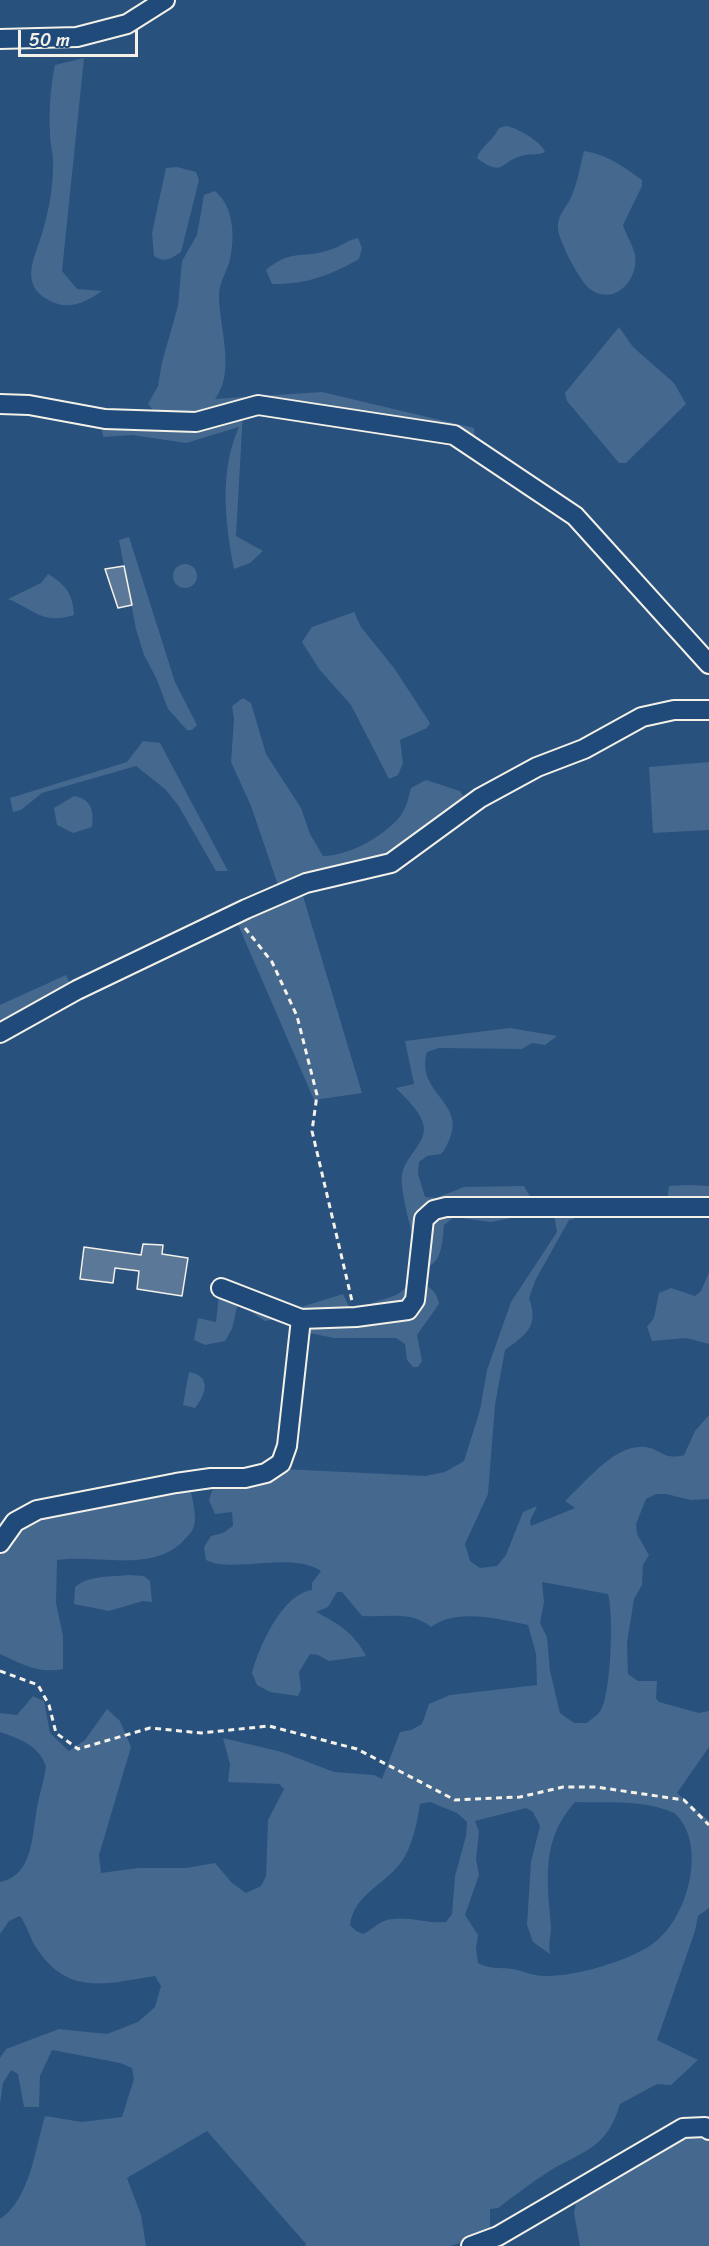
<!DOCTYPE html>
<style>
body{margin:0}
#map{position:relative;width:709px;height:2246px;overflow:hidden;background:#28517e;font-family:Sriracha,sans-serif}
canvas{display:block}
.scale{position:absolute;left:18px;top:30px;width:120px;height:27px;box-sizing:border-box;border:3px solid #f4f1e8;border-top:0;padding-left:8px;font-size:18px;line-height:21px;white-space:nowrap;color:#f4f1e8;-webkit-text-stroke:4px #1f4a7a;paint-order:stroke}
</style>
<div id="map">
<canvas width="709" height="2246"></canvas>
<div class="scale">50 m</div>
</div>
<script>
const c = document.querySelector('canvas').getContext('2d');
c.lineJoin = 'round';
function paint(path, color) { c.fillStyle = color; c.fill(path, 'evenodd'); }
function trace(path, color, width, dash) { c.strokeStyle = color; c.lineWidth = width; c.lineCap = dash ? 'butt' : 'round'; c.setLineDash(dash || []); c.stroke(path); }
const green = new Path2D(`
 M84,58L62,271L77,289L102,291C89,300 72,310 55,303C16,287 35,259 43,230C49,210 53,187 53,166C54,155 50,145 50,134C49,112 50,87 55,65Z
 M506,126C516,127 542,142 545,152C537,156 529,153 521,156C500,162 503,178 477,158C480,147 494,140 499,128Z
 M584,151C608,155 623,166 642,180V186L623,225C626,235 633,245 635,255C639,280 614,307 590,289C580,282 559,241 558,229C557,214 567,208 572,195C578,181 580,166 584,151Z
 M177,167L196,172L199,180L181,252C171,259 165,263 154,256L152,233L166,168Z
 M215,191C234,207 235,236 230,260C227,271 219,283 219,295C219,327 236,372 215,399L322,392L474,428L475,443L236,404L192,414L154,411L148,404L158,386L162,362L178,306L182,261L197,235L204,195Z
 M358,238L362,248L359,259C331,275 305,285 272,284L266,270C293,247 305,260 332,249C342,246 347,240 358,238Z
 M619,327L633,347L674,383L686,404L626,463H619L567,401L565,393Z
 M243,412L236,536L263,551L250,563L234,569C225,522 219,471 239,427L186,443L132,435L103,437L101,423Z
 M129,537L175,682L197,725L192,730H187L168,709L157,680L144,655L136,629L119,540Z
 M173 576a12 12 0 1 1 24 0a12 12 0 1 1-24 0Z
 M48,574C66,585 73,594 74,615C43,625 35,610 8,599L41,583Z
 M354,612L361,627L394,668L430,723L427,728L400,740L403,763L398,775L389,779L351,705L319,669L302,642L312,627Z
 M243,698L251,703L266,754L301,808L310,834L323,856C347,856 378,839 395,822C405,813 408,801 411,788L426,780L460,791L466,800L391,854L279,888L251,806L231,762L234,719L232,706Z
 M143,741L160,743L228,871H216L178,805L165,789L136,766L42,793L21,810L13,812L10,798L127,762Z
 M709,762V830L653,833L649,767Z
 M74,796C91,799 94,810 92,827L73,833L57,825L54,808Z
 M303,896L362,1093L314,1100L236,920L276,903Z
 M66,975L72,988L0,1025V1005Z
 M510,1028L557,1036L545,1045L532,1043L522,1049L439,1048L427,1052C415,1092 465,1102 450,1138C447,1144 446,1149 441,1154L427,1156L419,1162L418,1174L425,1197L436,1198L464,1187L524,1186L532,1200L531,1214L491,1222L454,1217L444,1225C442,1242 443,1263 424,1268C416,1250 399,1192 402,1174C405,1160 416,1151 422,1138C431,1120 407,1100 396,1088L414,1084L405,1041Z
 M691,1185L709,1186V1204L667,1202L669,1186Z
 M553,1208H571L574,1219L569,1220L536,1279L529,1298C539,1326 527,1334 505,1350L495,1405L488,1494L465,1544L470,1561L480,1568L497,1566L506,1555L523,1512L537,1506L530,1521L531,1526L575,1508L565,1501C585,1483 614,1444 645,1447C660,1448 663,1461 684,1455L695,1431L709,1415V1499L691,1500L666,1494H656L646,1499L636,1524L637,1534L649,1555L643,1565L642,1585L634,1599L627,1643L628,1674L638,1681H657L656,1698L659,1702L699,1713L709,1711V1747L677,1793L709,1821V1908L698,1916L695,1931L657,2040L698,2060L671,2085L657,2084L620,2104C607,2149 584,2150 548,2172C531,2183 514,2196 498,2208L490,2209V2232L451,2246H305L306,2244L207,2131L127,2178L141,2215L146,2246H0V2219C30,2199 35,2149 45,2116L82,2122L122,2117L134,2079L132,2068L120,2063L52,2050L40,2076L39,2107H24L18,2074L11,2070L3,2083L0,2104V2058L6,2049L59,2029L107,2034L138,2022L155,2007L161,1986L155,1976C108,1983 69,1997 37,1949C30,1939 28,1927 20,1916L9,1921L0,1934V1882C33,1876 32,1835 37,1808C39,1795 44,1781 46,1767C40,1746 20,1739 0,1732V1713L17,1715L33,1696L44,1701L50,1733L69,1751L85,1740L107,1709L120,1721L131,1747L99,1855L101,1873L138,1868H186L215,1863L232,1883L246,1893L261,1886L266,1876L268,1820L284,1789L279,1784L228,1782L230,1764L223,1738L282,1752L334,1772L374,1775L382,1779L400,1732L411,1730L422,1724L429,1704L450,1695L537,1685L536,1654L528,1625C498,1619 457,1608 431,1627C410,1610 387,1618 362,1616L342,1592H337L328,1607L316,1612C338,1623 355,1634 366,1656L329,1661L318,1655L310,1654L299,1672L301,1689L298,1696L270,1692L257,1685L252,1673C259,1647 282,1594 312,1590V1583L321,1571C291,1551 233,1574 206,1560L204,1547L211,1536L223,1533L233,1526L232,1512L215,1514L209,1500L214,1485L284,1469L425,1476L445,1472L464,1461L480,1410L487,1370L511,1302L557,1232ZM542,1582L608,1594C614,1614 611,1693 601,1710C598,1715 591,1719 587,1723H574L560,1713L550,1671L547,1637L540,1623L544,1602ZM430,1802L457,1813L467,1822L466,1836L455,1876L452,1914L446,1922C425,1924 405,1914 384,1921C377,1924 371,1930 363,1934L356,1931L350,1925C354,1895 382,1886 399,1865C412,1850 417,1823 420,1804ZM575,1802C606,1803 645,1799 674,1813C709,1842 688,1924 648,1947C622,1963 565,1980 535,1975C529,1974 523,1971 517,1970C501,1966 494,1971 478,1963L476,1948L478,1935L465,1915L479,1875L476,1859L479,1832L475,1821L526,1808L533,1812L540,1826L531,1862L527,1925L533,1942L550,1954C548,1944 551,1936 551,1926C547,1879 541,1840 575,1802Z
 M709,1272V1344L686,1338L652,1341L647,1327L654,1318L659,1293L671,1288L695,1296L701,1291Z
 M410,1282C425,1284 436,1287 439,1304L417,1335L422,1361L418,1367H413L407,1360L405,1344L396,1338H334L304,1332L298,1308L343,1294L350,1309L361,1311C379,1294 395,1304 410,1282Z
 M220,1284L281,1318L265,1321L238,1303L232,1329L225,1341L205,1345L194,1340L198,1318L216,1322Z
 M189,1372C211,1376 207,1393 195,1408L183,1405Z
 M189,1482C191,1494 195,1507 195,1519C195,1528 191,1533 185,1539C155,1574 96,1554 57,1560L56,1603L63,1636V1669C38,1674 22,1664 0,1654V1553L22,1522Z
 M129,1575L144,1576L150,1581L152,1602L143,1601L109,1611L74,1604L75,1587C89,1575 112,1577 129,1575Z
 M709,2115V2246H580L574,2213L578,2194L703,2121Z`);
const building = new Path2D(`
 M124,566L132,605L118,608L105,569Z
 M143,1244L163,1245L162,1254L188,1258L182,1296L137,1289L139,1271L115,1268L113,1283L80,1279L84,1247L141,1255Z`);
const path = new Path2D(`
 M245,928L272,962L297,1016L317,1095L312,1131L352,1301
 M0,1671L38,1685L49,1705L56,1733L78,1749L150,1728L201,1733L269,1726L357,1749L455,1800L520,1797L563,1787H596L684,1800L709,1825`);
const minor = new Path2D(`
 M0,39L77,37L127,24L165,0
 M0,404L29,405L105,419L196,422L258,405L454,435L575,516L709,664
 M0,1033L77,990L246,909L306,883L391,863L480,798L537,767L584,749L642,717L674,710H709
 M221,1288L301,1319L356,1317L408,1310L415,1300L424,1219L434,1210L446,1207H709
 M0,1543L15,1522L37,1510L176,1483L211,1478H245L266,1473L281,1463L287,1446L301,1319
 M471,2246L498,2236L683,2128L705,2127L709,2130`);
paint(green, '#45688e');
paint(building, '#5b7899');
trace(building, '#f4f1e8', 1.5);
trace(minor, '#f4f1e8', 22);
trace(path, '#f4f1e8', 3, [6, 4.5]);
trace(minor, '#1f4a7a', 18);
</script>
